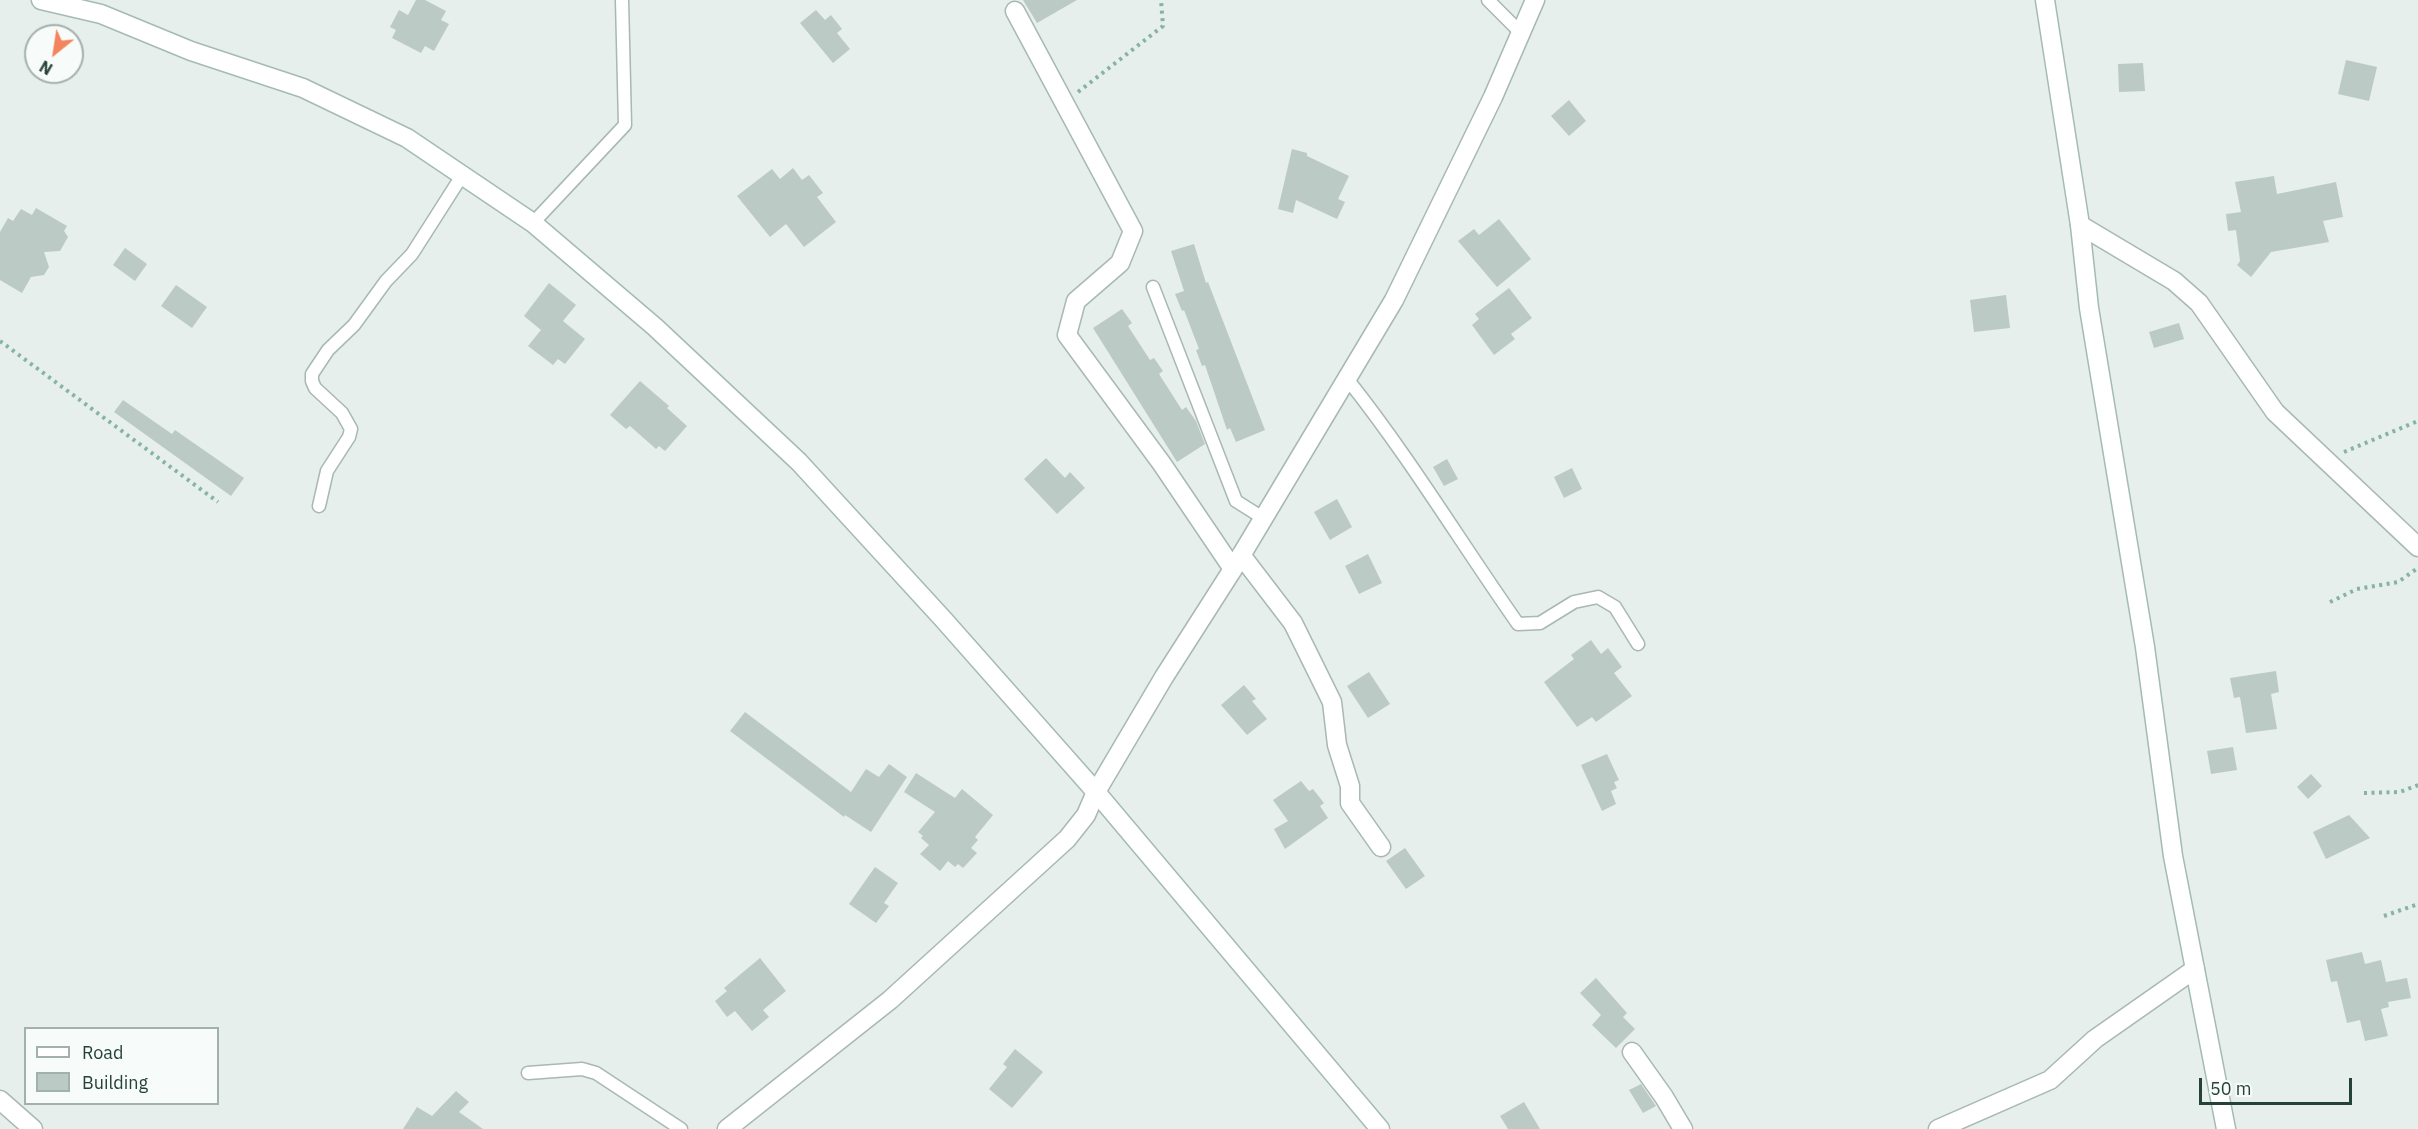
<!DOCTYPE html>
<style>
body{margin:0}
#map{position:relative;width:2418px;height:1129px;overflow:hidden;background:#e6efeb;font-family:"IBM Plex Sans",sans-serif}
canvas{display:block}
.legend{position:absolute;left:24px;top:1027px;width:195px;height:78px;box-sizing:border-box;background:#f7fbf9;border:2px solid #a3b1ad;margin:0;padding:8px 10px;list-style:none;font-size:18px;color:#24423a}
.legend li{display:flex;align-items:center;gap:12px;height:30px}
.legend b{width:30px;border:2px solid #a3b1ad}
.north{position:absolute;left:24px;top:24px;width:60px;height:60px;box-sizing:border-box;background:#f7fbf9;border:2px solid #a3b1ad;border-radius:50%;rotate:210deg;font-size:16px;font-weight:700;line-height:24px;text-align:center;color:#24423a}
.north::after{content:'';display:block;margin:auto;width:21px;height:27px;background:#f4845f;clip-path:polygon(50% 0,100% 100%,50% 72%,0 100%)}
.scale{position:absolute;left:2199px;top:1078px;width:153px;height:27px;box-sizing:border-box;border:3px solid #24423a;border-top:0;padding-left:8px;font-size:18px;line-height:21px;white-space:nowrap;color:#24423a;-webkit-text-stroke:4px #f7fbf9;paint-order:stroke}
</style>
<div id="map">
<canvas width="2418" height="1129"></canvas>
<ul class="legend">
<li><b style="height:8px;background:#fff"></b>Road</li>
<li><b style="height:16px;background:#bbcac4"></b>Building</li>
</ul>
<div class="north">N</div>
<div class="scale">50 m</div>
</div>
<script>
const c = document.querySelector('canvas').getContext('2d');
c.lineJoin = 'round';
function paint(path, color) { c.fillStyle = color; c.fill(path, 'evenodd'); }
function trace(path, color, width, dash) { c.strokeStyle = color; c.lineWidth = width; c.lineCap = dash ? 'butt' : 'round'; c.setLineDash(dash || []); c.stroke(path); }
const building = new Path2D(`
 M416,0H425L446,11L441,20L449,24L434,51L425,46L421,53L392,38L396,30L390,27L399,10L408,15Z
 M1023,0H1077L1037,23Z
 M816,10L825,20L831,15L842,29L837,33L850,49L833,63L800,23Z
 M2346,60L2377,67L2369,101L2338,94Z
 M2143,63L2145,91L2119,92L2118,64Z
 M1569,100L1586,121L1569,136L1551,116Z
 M1292,149L1307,153V156L1349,176L1338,199L1345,202L1337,219L1296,200L1293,213L1278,209Z
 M793,168L802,180L809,175L823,193L817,197L836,222L804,247L786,224L770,237L737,196L772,169L780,179Z
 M2274,176L2277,194L2336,182L2343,217L2323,221L2329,242L2271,252L2251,277L2237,265L2240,261L2236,230L2228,231L2226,214L2241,212L2235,182Z
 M36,208L67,226L64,231L68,237L60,251L44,252L49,267L44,275L31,277L22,293L0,280V232L8,218L13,221L21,209L32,215Z
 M1499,219L1531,259L1497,287L1458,241L1474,229L1479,235Z
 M1194,244L1206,283L1208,282L1265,430L1236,442L1230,428L1227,430L1205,365L1202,366L1196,350L1199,349L1184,310L1182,311L1175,294L1184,291L1171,251Z
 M125,248L147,264L135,281L113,265Z
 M549,283L576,305L563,321L585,339L565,364L558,359L553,365L528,346L541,330L524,316Z
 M176,285L207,307L192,328L161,306Z
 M1509,288L1532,318L1511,334L1515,339L1494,355L1472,325L1479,319L1475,314Z
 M2006,295L2010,328L1974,332L1970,300Z
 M1122,309L1132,323L1128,326L1150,360L1154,358L1163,371L1159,374L1182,410L1186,407L1196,421L1205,444L1177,462L1093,328Z
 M2179,323L2184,339L2154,348L2149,332Z
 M640,381L669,406L667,408L687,426L665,451L659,446L656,449L630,426L626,429L610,415Z
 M123,400L172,434L175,430L244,478L231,496L114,412Z
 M1046,458L1065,478L1070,472L1085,488L1057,514L1024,479Z
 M1447,459L1458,479L1444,486L1433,467Z
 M1572,468L1582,489L1564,498L1554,477Z
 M1337,499L1352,527L1330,540L1314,512Z
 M1368,554L1382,583L1359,594L1345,566Z
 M1591,640L1601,654L1608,648L1622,667L1614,673L1632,696L1596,722L1592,717L1577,727L1544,682L1574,659L1571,655Z
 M2276,671L2279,692L2271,694L2277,729L2246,733L2240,697L2234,698L2230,678Z
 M1369,672L1390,704L1368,718L1347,686Z
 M1244,685L1256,699L1252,701L1267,719L1247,735L1221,705Z
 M745,712L851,792L866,769L879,777L889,764L907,777L871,832L845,815L844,817L730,731Z
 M2233,747L2237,770L2211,774L2207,751Z
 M1607,754L1619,780L1614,782L1617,788L1611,791L1616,804L1602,811L1581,765Z
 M916,773L955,798L962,789L993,815L975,837L978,840L971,848L977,853L963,868L958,864L955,867L948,861L940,871L920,854L929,845L921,838L923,836L918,832L935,812L904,792Z
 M2311,774L2322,786L2308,799L2297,787Z
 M1301,781L1309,791L1313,789L1324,803L1320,806L1328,818L1285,849L1274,829L1288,821L1273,800Z
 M2349,815L2370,838L2326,859L2313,832Z
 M1405,848L1425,876L1406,889L1386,861Z
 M875,867L898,883L884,903L889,906L876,923L849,904Z
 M2362,952L2365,964L2381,960L2386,982L2407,978L2411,998L2388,1002L2389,1007L2381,1009L2388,1036L2365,1041L2360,1020L2347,1023L2337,981L2331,982L2326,960Z
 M760,958L786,991L763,1010L769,1017L752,1031L735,1011L727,1017L715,1001L727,991L724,988Z
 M1596,978L1627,1013L1623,1017L1635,1029L1616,1048L1592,1025L1601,1015L1580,993Z
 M1015,1049L1043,1072L1012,1108L989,1089L1007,1067L1003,1064Z
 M1641,1084L1656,1106L1643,1113L1629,1090Z
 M456,1091L469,1102L459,1112L483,1129H403L417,1107L432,1116Z
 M1524,1102L1540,1129H1508L1500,1116Z`);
const path = new Path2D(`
 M1078,92L1163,26L1161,0
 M0,341L218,502
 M2344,452L2418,421
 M2330,602L2357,589L2398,582L2418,568
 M2364,793L2400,792L2418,785
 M2384,916L2418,904`);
const lane = new Path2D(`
 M1488,0L1522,34
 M533,223L625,125L622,0
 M1153,287L1236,501L1263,518
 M1348,380C1410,458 1461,543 1518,624L1540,623L1574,602L1598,597L1615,607L1638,644
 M319,506L327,471L349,437L351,429L342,413L315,388L312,381V374L328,350L354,325L386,281L412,254L463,174
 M528,1073L582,1069L596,1073L681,1129`);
const street = new Path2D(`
 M1015,11L1133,231L1120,263L1076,301L1067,335L1162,464L1233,569
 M2080,225L2174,281L2199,303L2275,412L2418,547
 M1241,555L1293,623L1332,702L1337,745L1350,786V803L1381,847
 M1632,1052L1664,1097L1683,1129
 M0,1100L33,1129
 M727,1129L890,1000L1067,839L1086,815L1096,792L1164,677L1233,569L1394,300L1493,97L1535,0
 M1938,1129L2050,1080L2095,1039L2195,969`);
const secondary = new Path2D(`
 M41,0L101,14L191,51L303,88L407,138L533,223L655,327L799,462L943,619L1096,792L1380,1129
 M2045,0L2080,225L2089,308L2145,647L2173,856L2226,1129`);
paint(building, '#bbcac4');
trace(lane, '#a8b8b2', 15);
trace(street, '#a8b8b2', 21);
trace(secondary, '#a4bbb3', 21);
trace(path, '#86b3a5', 4, [3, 4.5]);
trace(lane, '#fff', 12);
trace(street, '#fff', 18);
trace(secondary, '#fff', 18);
</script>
